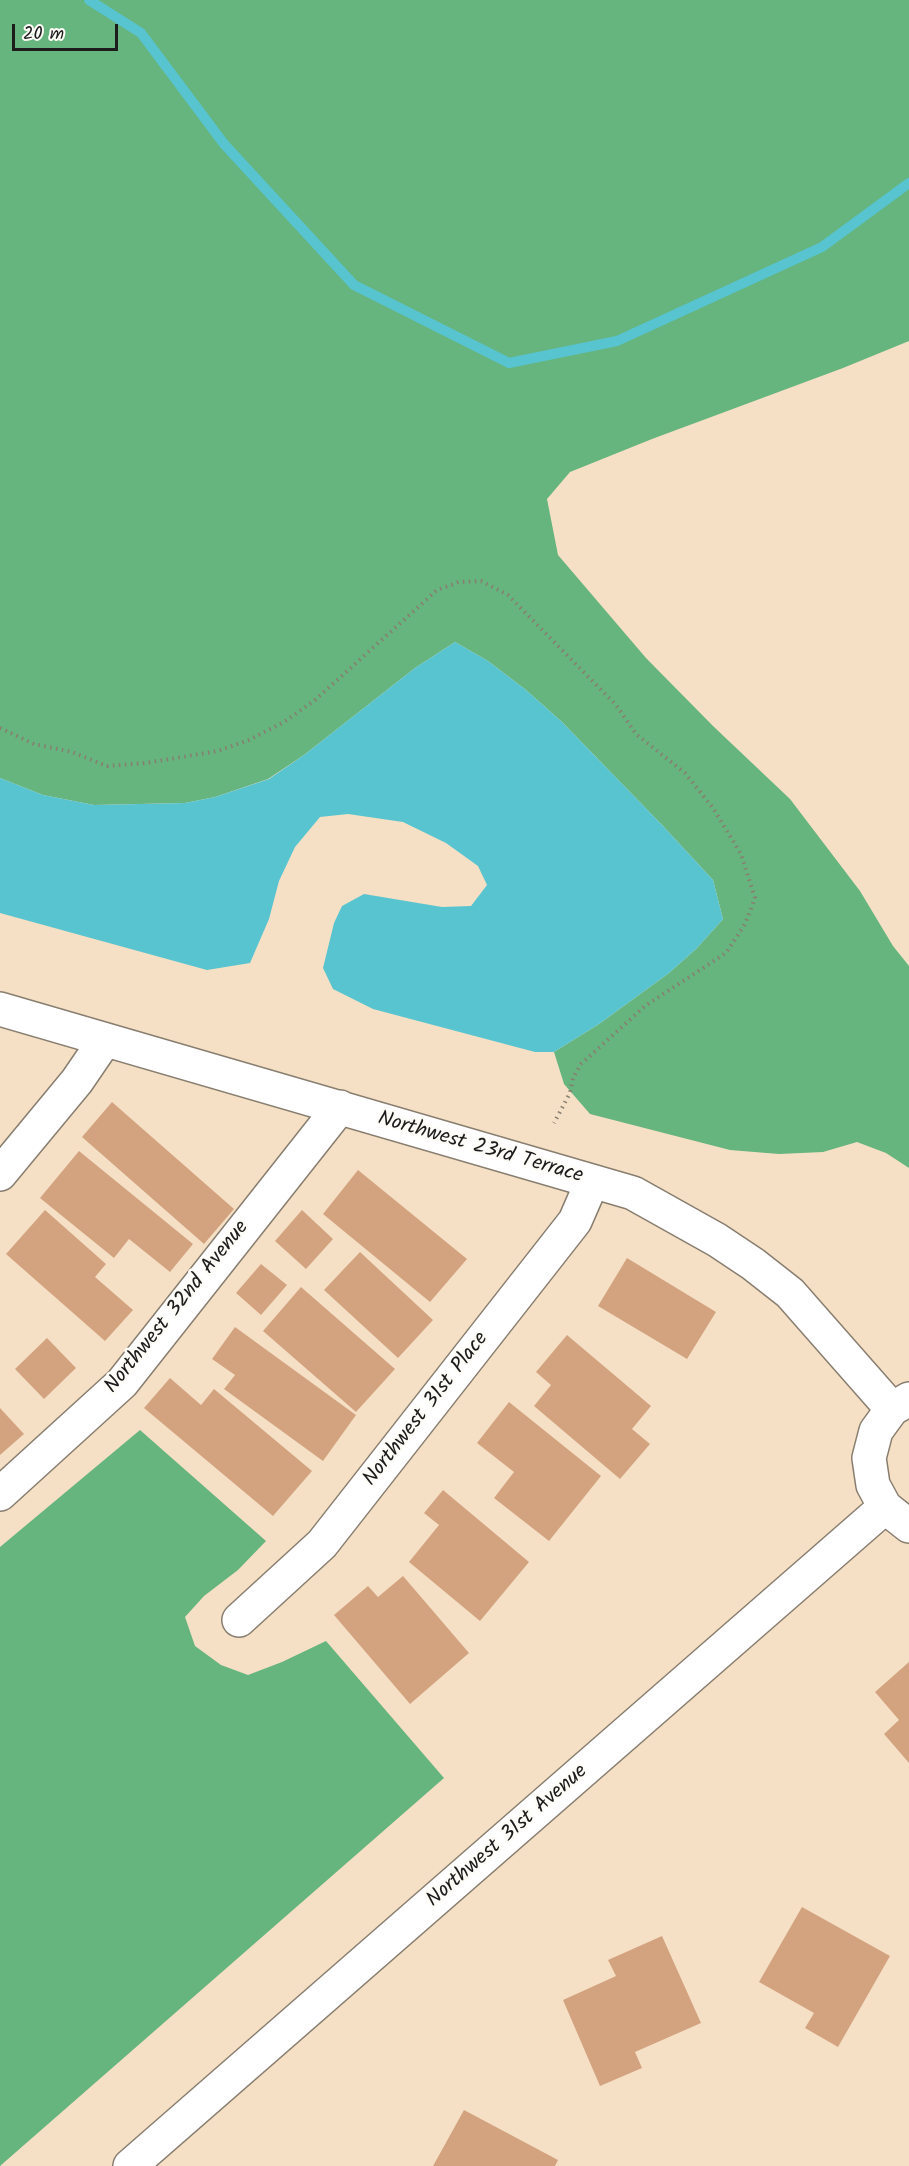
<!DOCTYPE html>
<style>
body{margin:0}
#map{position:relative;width:909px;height:2166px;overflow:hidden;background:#f5e0c5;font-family:Kalam,sans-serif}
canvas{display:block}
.scale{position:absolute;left:12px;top:24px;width:106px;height:27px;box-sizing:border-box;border:3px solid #1c1c1c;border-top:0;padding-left:8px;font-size:18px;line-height:21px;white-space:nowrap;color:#1c1c1c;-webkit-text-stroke:4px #fdfcf7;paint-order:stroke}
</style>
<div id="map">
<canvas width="909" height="2166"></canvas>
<div class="scale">20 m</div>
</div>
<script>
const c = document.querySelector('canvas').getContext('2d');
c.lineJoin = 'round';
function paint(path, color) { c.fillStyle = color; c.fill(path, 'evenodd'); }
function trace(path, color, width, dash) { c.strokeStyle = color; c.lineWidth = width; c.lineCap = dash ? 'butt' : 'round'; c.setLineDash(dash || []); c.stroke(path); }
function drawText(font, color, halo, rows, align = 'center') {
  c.font = font + ' Kalam,sans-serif'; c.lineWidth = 5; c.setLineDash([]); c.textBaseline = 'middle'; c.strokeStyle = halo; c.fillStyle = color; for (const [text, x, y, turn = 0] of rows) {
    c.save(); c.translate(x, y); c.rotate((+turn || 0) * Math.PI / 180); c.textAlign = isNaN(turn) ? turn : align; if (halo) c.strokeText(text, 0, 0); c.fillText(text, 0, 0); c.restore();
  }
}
const forest = new Path2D(`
 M0,0H909V341L843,368L652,439L570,472L547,499L558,555L646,658L713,726L790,799L860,891L893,946L909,966V1168L886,1153L857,1142L823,1152L779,1154L730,1150L590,1114L564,1084L554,1052L599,1024L669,973L697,948L723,919L713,880L663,826L562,722L526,690L488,661L455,642L415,668L304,755L268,779L215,797L185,803L94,805L43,795L0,778Z
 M140,1430L266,1541L238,1570L204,1596L185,1617L195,1646L221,1665L248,1675L282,1662L326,1641L444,1778L0,2166V1547Z`);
const water = new Path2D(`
 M455,642L488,661L526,690L562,722L663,826L713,880L723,919L697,948L669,973L599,1024L554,1052H535L373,1009L333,989L323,968L334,923L342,906L364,894L442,907L471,906L487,885L478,866L446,843L403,822L348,814L320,817L295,847L279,881L269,919L250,963L207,970L0,913V778L43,795L94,805L185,803L215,797L269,779L304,755L415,668Z`);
const stream = new Path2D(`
 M89,0L141,33L224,144L354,285L509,363L617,341L822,247L909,183`);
const building = new Path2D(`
 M112,1102L234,1209L204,1244L82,1137Z
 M79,1151L193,1244L170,1272L129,1239L114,1258L40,1198Z
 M358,1170L467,1259L430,1302L323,1214Z
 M45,1210L106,1264L95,1277L133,1310L105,1341L6,1254Z
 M302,1210L333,1239L306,1269L275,1241Z
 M360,1252L433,1320L398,1358L324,1290Z
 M627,1258L716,1312L687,1359L598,1306Z
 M261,1264L287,1285L261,1315L236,1293Z
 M301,1287L395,1369L356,1412L263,1331Z
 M235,1327L356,1415L323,1461L224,1389L235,1375L212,1359Z
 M567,1335L651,1406L632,1429L650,1444L620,1479L534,1406L551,1385L536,1372Z
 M47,1338L76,1368L44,1399L15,1369Z
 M170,1378L201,1405L214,1389L312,1471L273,1516L144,1408Z
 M509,1402L601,1476L549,1541L494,1498L514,1472L477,1443Z
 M0,1408L24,1434L0,1455Z
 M443,1490L529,1562L480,1621L409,1562L439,1525L424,1513Z
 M403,1576L469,1653L410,1704L334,1615L368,1586L378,1597Z
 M909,1662V1763L884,1734L899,1720L875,1692Z
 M802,1907L890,1956L838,2047L805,2028L814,2013L759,1982Z
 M662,1936L701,2023L635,2052L642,2068L600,2086L563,2000L616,1976L608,1960Z
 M464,2110L558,2160L555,2166H433Z`);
const path = new Path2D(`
 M0,728L34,744L72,752L107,766L146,763L218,751L249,740L284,722L315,700L437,590L459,582L481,581L508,595L616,705L636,734L685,773L713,808L741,854L755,898L745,924L726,953L645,1006L581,1064L573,1078L570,1093L554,1123`);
const minor = new Path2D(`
 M0,1009L633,1193L717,1240L753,1264L790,1293L892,1409
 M0,1174L77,1081L105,1040
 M0,1494L122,1383L340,1107
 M239,1620L322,1544L575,1221L592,1182`);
const tertiary = new Path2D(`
 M909,1399L892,1409L876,1431L869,1458L873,1485L885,1507L909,1526
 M130,2166L885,1507`);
const streetNames = [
 ["Northwest 23rd Terrace",480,1149,16],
 ["Northwest 32nd Avenue",178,1308,-51],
 ["Northwest 31st Place",427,1410,-52],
 ["Northwest 31st Avenue",508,1837,-41]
];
paint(forest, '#66b47e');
paint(water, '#58c4d0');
trace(stream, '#58c4d0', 10);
paint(building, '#d3a380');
trace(minor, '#887e70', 36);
trace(tertiary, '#887e70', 36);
trace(path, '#887e70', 4, [1.5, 4.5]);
trace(minor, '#fff', 33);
trace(tertiary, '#fff', 33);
drawText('21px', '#1c1c1c', '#fdfcf7', streetNames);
</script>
